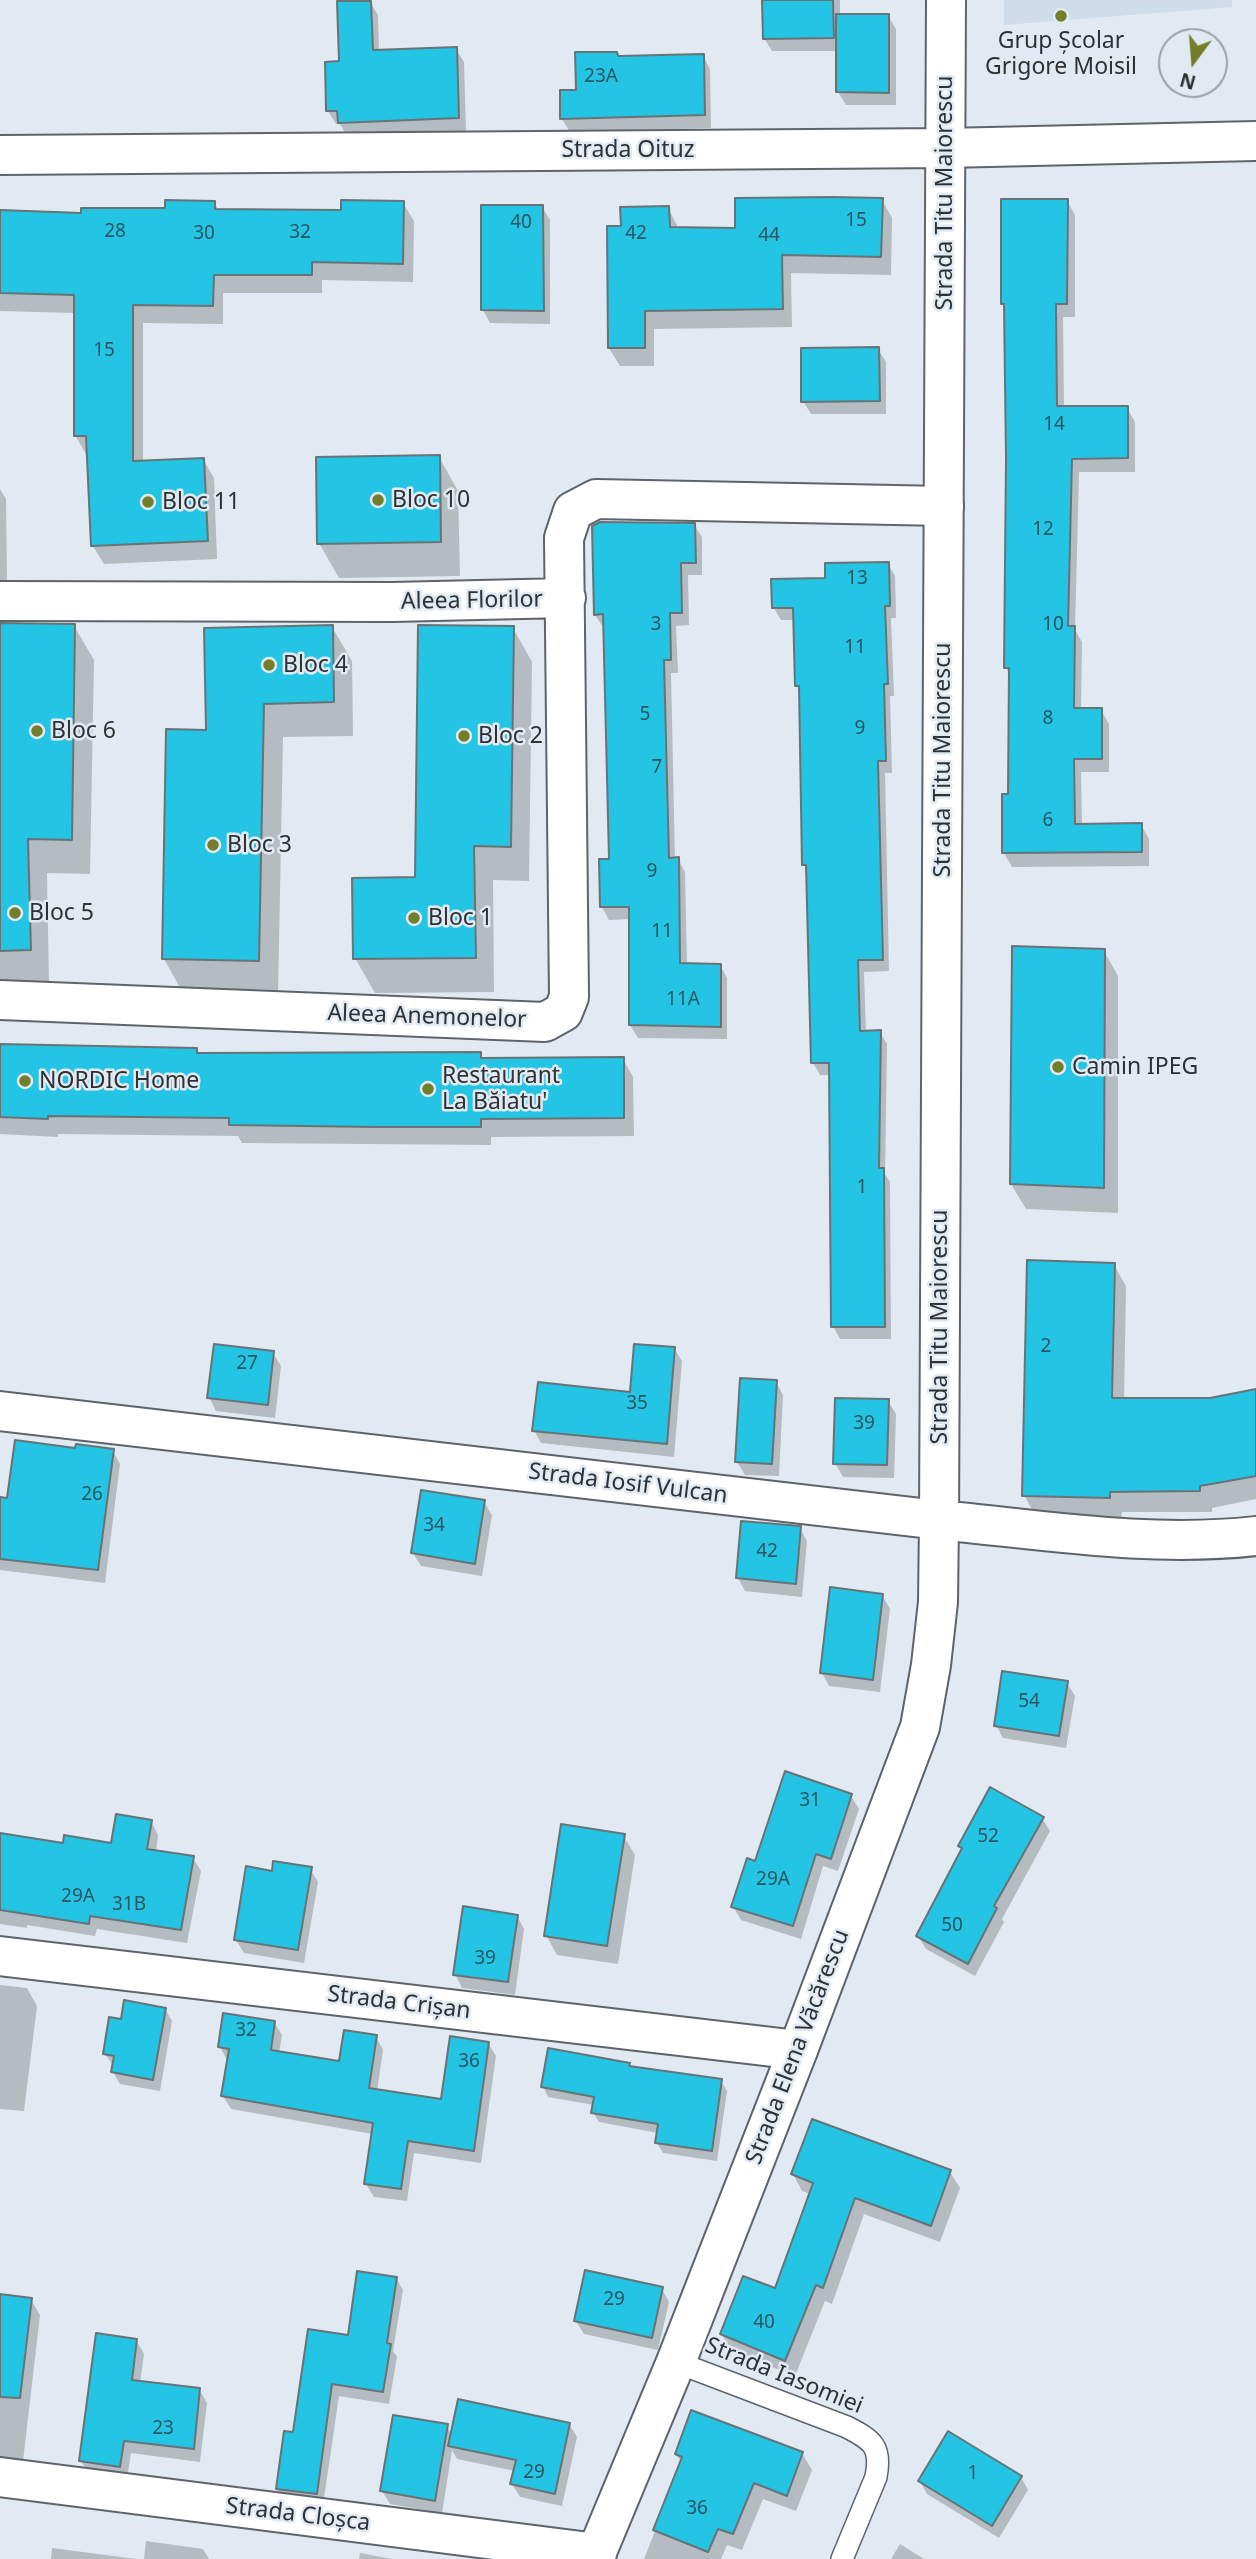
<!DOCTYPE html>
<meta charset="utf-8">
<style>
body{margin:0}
#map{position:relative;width:1256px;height:2559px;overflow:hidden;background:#e1eaf2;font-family:"Noto Sans",sans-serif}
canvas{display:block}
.north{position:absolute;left:1158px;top:28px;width:70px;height:70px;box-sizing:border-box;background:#e1eaf2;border:2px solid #9aa0a6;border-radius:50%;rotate:196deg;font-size:19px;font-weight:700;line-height:28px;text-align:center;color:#2f3235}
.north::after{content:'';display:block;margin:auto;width:24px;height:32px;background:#737e2b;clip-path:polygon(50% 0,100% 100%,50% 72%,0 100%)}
</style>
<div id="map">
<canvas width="1256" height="2559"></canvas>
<div class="north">N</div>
</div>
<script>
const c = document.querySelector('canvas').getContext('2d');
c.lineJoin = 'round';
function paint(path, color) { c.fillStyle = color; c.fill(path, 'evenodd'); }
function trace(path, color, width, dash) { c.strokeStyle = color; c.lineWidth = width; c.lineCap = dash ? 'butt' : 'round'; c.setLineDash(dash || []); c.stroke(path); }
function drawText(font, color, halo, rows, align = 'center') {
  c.font = font + ' "Noto Sans",sans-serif'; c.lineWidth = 5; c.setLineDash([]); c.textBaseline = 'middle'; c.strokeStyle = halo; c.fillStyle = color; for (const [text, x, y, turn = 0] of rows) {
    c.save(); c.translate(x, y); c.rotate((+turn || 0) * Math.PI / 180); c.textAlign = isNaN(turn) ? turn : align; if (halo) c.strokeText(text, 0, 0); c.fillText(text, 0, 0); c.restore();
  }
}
const built = new Path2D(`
 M1004,0H1232V7L1004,25Z`);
const shadow = new Path2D(`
 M764,0H840V15L888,16L896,29V105H846L838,92V51H772L764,38Z
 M370,2L378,15L379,51L456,49L464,62L466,131L347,136L340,124H336L328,111L341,63Z
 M703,56L710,69L711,128L570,132L562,119L578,91L619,57Z
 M882,200L892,218L891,275L791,273L792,327L654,329V366H620L609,348L622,228L668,208L679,229L737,230Z
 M1067,201L1075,215V317H1063L1064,408H1127L1135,422V472H1079L1075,630L1082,642L1081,710H1101L1109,724V772H1081L1082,825H1141L1149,839V866L1012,867L1004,853L1009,796L1011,677L1006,668L1008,459L1005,308L1003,304Z
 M214,202L219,211H343L403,203L414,221L413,282L322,280V293H223V324L143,323V462L203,459L214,478L217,559L104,564L93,546L89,454H86L75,435V313L0,311V212L83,215L166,210Z
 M542,207L550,220V324L490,323L483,310Z
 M878,349L886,362V414H811L803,401Z
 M439,457L458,491L460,576L339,578L319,543Z
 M0,489L6,499L7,582H0Z
 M694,525L702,537V575H688L689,625L676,626L678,673H671L675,859H678L685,872L687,965H720L727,978V1039L638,1038L630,1025L631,919L609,920L602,907L611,860L605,627H603L595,615Z
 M888,564L895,576L896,618H891L894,696H890L892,773H885L889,971L864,972L866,1033L880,1032L887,1044L885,1174L890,1182L891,1339H840L833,1326L830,1075H820L813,1063L808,872L804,865L801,692L797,686L795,620H781L774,608L827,580Z
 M0,625L74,626L94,660L90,874L47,873L49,984L0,985Z
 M332,627L352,661L353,736L283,737L278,995L183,993L164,959L208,732Z
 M513,628L532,662L529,881L493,880L494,992L375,993L355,958L417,879Z
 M1104,951L1118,976V1213L1026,1209L1011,1184Z
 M0,1045L196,1050L199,1055L480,1054L483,1060L623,1059L633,1077L634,1136L491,1137V1145L242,1143L238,1136L58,1134V1137L0,1134Z
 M1114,1265L1126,1286L1124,1400H1210L1256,1391V1499L1212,1508V1512H1122L1121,1519L1036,1517L1024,1495Z
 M674,1348L682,1361L674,1457L541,1443L534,1430L632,1394Z
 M273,1353L281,1366L275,1418L216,1411L209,1397Z
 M776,1382L783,1395L779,1476L745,1475L737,1462Z
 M888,1401L896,1414L894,1478L843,1477L835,1463Z
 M77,1449L113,1451L120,1464L105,1583L0,1570V1499L8,1500Z
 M484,1502L492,1515L482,1576L421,1566L413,1553Z
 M800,1528L807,1541L802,1597L745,1591L738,1578Z
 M882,1595L890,1609L880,1692L829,1686L822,1673Z
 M1067,1683L1075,1696L1066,1748L1003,1738L996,1725Z
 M851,1796L859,1809L838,1871L823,1866L801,1939L741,1920L733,1906L756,1863Z
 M1042,1818L1050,1831L1002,1919L1004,1922L975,1976L926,1949L918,1936L963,1851L960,1846Z
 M151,1821L158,1835L156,1852L193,1858L201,1871L187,1943L97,1929L95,1936L27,1925V1928L0,1924V1835L64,1844L113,1845Z
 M623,1835L635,1855L618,1964L557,1955L546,1935Z
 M310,1869L318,1882L304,1963L244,1953L236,1940L273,1873Z
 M517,1916L524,1929L515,1995L462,1988L455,1974Z
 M0,1985L27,1988L37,2006L24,2111L0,2109Z
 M165,2009L172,2021L160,2091L120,2084L113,2072L114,2066L104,2053L122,2021Z
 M274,2022L282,2035L279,2053L340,2063L376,2037L383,2050L377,2091L443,2101L488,2043L496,2056L481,2163L414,2153L407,2201L374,2197L366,2184L373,2134L231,2109L223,2096L227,2060L220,2047Z
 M629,2065L631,2068L721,2081L727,2091L717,2161L663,2153L657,2143L658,2133L599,2122L593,2112L594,2105L548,2097L543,2086Z
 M950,2172L960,2188L940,2242L864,2214L832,2304L825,2301L795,2376L731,2351L722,2334L776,2291L810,2194L802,2191L793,2174Z
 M396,2278L403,2290L393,2351L397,2357L389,2404L339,2396L323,2505L284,2500L277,2488L295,2434L349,2337Z
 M662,2289L669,2302L658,2350L584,2334L576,2321Z
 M0,2296L31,2300L40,2315L22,2470L0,2467Z
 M136,2340L144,2354L140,2383L199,2389L207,2403L200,2462L131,2453L127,2479L89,2474L81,2461Z
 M569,2424L577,2437L562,2506L520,2497L512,2484L515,2471L457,2459L452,2450L442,2513L390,2504L382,2491L447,2426L452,2436Z
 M802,2453L812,2470L796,2511L763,2499L742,2550L727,2545L721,2559H644L682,2463L676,2454Z
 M1021,2477L1028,2490L999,2538L927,2494L920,2481Z
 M146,2541L203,2549L209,2559H144Z
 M900,2544L924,2559H891Z
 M52,2548L136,2559H51Z
 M360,2553L392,2559H359Z`);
const building = new Path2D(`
 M762,0H833L834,38L763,39Z
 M337,1H371L373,50L457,47L459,118L338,123L337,111H326L325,62L339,61Z
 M836,14H889V93L836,92Z
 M575,52H617L618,56L704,54L705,115L560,119V90H576Z
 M831,197L883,198L881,257L782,255L783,309L645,311V348H608L607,226H621L620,207L669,206L670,227L735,228V198Z
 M1001,199H1068L1067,304H1056L1057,406H1128V458L1072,459L1068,626H1075L1074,708H1102V759H1074L1075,824L1142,823V852L1002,853V794H1008L1009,668H1004L1006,459L1004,304H1001Z
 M165,200L215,201V209L341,210V200L404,201L403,264L312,262V275H214L213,306L133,305V461L204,458L208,541L91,546L86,436H74V295L0,293V210L81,213V208H165Z
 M481,205H543L544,311L481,310Z
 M879,347L880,401L801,402V348Z
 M440,455L441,542L317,544L316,457Z
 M600,522L695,523L696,563H681L682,613H670L671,660H664L669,858L679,857L680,963L721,964V1027L629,1025V907H600L599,859H609L603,614L594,615L592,526Z
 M889,562L890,606H885L888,684H884L886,761H878L883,960H858L860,1031L881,1030L879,1168H884L885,1327H831L829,1063H811L806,865H802L799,686H795L793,608H772L771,579L825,578V563Z
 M0,623L75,624L72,840L28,839L31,950L0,951Z
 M333,625L334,702L264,704L259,961L162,959L166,729L206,730L204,628Z
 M418,625L514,626L511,847L474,846L476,958L353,959L352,878L415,877Z
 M1012,946L1105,949L1104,1188L1010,1184Z
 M0,1044L197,1048V1053L481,1052V1058L624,1057V1118L481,1119V1127H375L229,1125V1118L48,1116V1119L0,1117Z
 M1027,1260L1115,1263L1112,1398H1210L1256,1389V1476L1200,1486V1491L1110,1492V1498L1022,1496Z
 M214,1344L274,1351L268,1405L207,1398Z
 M634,1344L675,1347L667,1444L532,1431L538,1382L630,1392Z
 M740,1378L777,1380L772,1464L735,1462Z
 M835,1398L889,1399L887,1465L833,1464Z
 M15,1440L75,1448L76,1444L114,1449L98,1570L0,1559V1497L7,1498Z
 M421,1490L485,1500L475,1564L411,1553Z
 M741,1521L801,1526L796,1584L736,1578Z
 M830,1587L883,1594L873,1680L820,1673Z
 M1002,1671L1068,1681L1059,1736L994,1726Z
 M785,1771L852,1794L831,1859L816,1854L793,1926L731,1907L747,1858L755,1861Z
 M990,1787L1044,1817L994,1906L997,1908L968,1964L916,1936L962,1848L958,1846Z
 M116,1814L152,1820L147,1849L194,1856L181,1930L90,1916L89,1924L0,1910V1833L63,1843L64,1835L111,1843Z
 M561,1824L625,1834L607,1946L544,1936Z
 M273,1861L312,1867L298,1950L234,1940L246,1866L272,1871Z
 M463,1906L518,1915L508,1982L453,1975Z
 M124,2000L166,2008L153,2080L111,2072L114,2056L103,2054L109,2017L121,2019Z
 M223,2013L275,2021L271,2050L339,2061L344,2030L377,2035L369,2088L441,2099L450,2036L489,2042L474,2151L408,2141L401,2189L364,2184L373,2123L221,2096L229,2049L218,2047Z
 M548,2048L630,2063L629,2066L722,2079L712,2151L655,2143L658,2124L591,2113L594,2097L541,2087Z
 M812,2119L951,2170L931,2226L855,2198L823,2288L816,2285L785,2361L720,2334L743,2276L775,2288L813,2183L791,2174Z
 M585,2270L663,2287L652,2338L574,2321Z
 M357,2271L397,2277L387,2343L391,2344L383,2392L332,2384L317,2494L276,2489L284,2431L293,2432L308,2329L348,2335Z
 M0,2294L32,2298L20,2398L0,2397Z
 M96,2333L137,2339L132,2380L200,2388L194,2449L124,2441L120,2467L79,2461Z
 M458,2399L570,2423L555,2494L510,2484L516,2460L448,2446Z
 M691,2410L803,2452L787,2496L754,2483L733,2534L718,2529L708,2552L653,2530L682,2457L675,2454Z
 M393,2415L448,2424L435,2501L380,2491Z
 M948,2431L1022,2476L992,2526L918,2481Z`);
const service = new Path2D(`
 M676,2362L847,2427C872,2440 882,2446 876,2477L842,2559`);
const minor = new Path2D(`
 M945,148L1256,141
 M0,601L392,602L566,598
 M0,1000L545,1022L563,1012L569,997L564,538L573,511L596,499L944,506
 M0,1956L798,2050
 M0,2477L597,2553`);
const tertiary = new Path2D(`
 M0,1411L939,1520L938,1602L931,1665L920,1727L798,2050L676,2362L594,2559`);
const secondary = new Path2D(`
 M946,0L939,1520C1044,1530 1151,1548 1256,1536
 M0,155L945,148`);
const markers = [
 [1061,16,7,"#737e2b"],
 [378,500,7,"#737e2b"],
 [148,502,7,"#737e2b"],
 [269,665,7,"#737e2b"],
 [37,731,7,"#737e2b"],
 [464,736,7,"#737e2b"],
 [213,845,7,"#737e2b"],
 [15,913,7,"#737e2b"],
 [414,918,7,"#737e2b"],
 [1058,1067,7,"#737e2b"],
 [25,1081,7,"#737e2b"],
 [428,1089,7,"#737e2b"]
];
const numberNames = [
 ["23A",601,77],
 ["15",856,221],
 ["40",521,223],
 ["28",115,232],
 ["32",300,233],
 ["30",204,234],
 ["42",636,234],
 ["44",769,236],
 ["15",104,351],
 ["14",1054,425],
 ["12",1043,530],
 ["13",857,579],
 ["3",656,625],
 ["10",1053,625],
 ["11",855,648],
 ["5",645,715],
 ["8",1048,719],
 ["9",860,729],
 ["7",657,768],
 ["6",1048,821],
 ["9",652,872],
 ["11",662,932],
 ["11A",683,1000],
 ["1",862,1188],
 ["2",1046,1347],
 ["27",247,1364],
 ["35",637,1404],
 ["39",864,1424],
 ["26",92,1495],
 ["34",434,1526],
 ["42",767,1552],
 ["54",1029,1702],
 ["31",810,1801],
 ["52",988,1837],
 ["29A",773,1880],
 ["29A",78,1897],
 ["31B",129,1905],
 ["50",952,1926],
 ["39",485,1959],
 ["32",246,2031],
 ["36",469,2062],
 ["29",614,2300],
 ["40",764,2323],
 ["23",163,2429],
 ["29",534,2473],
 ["1",973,2474],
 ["36",697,2509]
];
const poiNames = [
 ["Grup Școlar",1061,41,"center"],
 ["Grigore Moisil",1061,67,"center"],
 ["Bloc 10",392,500],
 ["Bloc 11",162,502],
 ["Bloc 4",283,665],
 ["Bloc 6",51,731],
 ["Bloc 2",478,736],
 ["Bloc 3",227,845],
 ["Bloc 5",29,913],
 ["Bloc 1",428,918],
 ["Camin IPEG",1072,1067],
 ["Restaurant",442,1076],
 ["La Băiatu'",442,1102],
 ["NORDIC Home",39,1081]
];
const streetNames = [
 ["Strada Oituz",628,150],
 ["Strada Titu Maiorescu",945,193,-90],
 ["Aleea Florilor",472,601,-1],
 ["Strada Titu Maiorescu",943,760,-90],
 ["Aleea Anemonelor",427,1017,2],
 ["Strada Titu Maiorescu",940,1327,-90],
 ["Strada Iosif Vulcan",628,1484,7],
 ["Strada Crișan",399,2003,7],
 ["Strada Elena Văcărescu",798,2047,-69],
 ["Strada Iasomiei",784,2376,22],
 ["Strada Cloșca",298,2515,7]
];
paint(built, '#cedde9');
paint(shadow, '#0003');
paint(building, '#24c4e5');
trace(building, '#687376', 2);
trace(service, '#5d646b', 24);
trace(minor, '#5d646b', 42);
trace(tertiary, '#5d646b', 42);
trace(secondary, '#5d646b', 42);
trace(service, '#fff', 21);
trace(minor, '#fff', 38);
trace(tertiary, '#fff', 38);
trace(secondary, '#fff', 38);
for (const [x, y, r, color] of markers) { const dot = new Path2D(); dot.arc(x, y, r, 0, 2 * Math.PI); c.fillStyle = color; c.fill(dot); trace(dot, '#e1eaf2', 2.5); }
drawText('19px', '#2c5661', null, numberNames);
drawText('23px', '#2f3235', '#e1eaf2', poiNames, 'left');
drawText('23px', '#2f3235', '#e1eaf2', streetNames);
</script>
